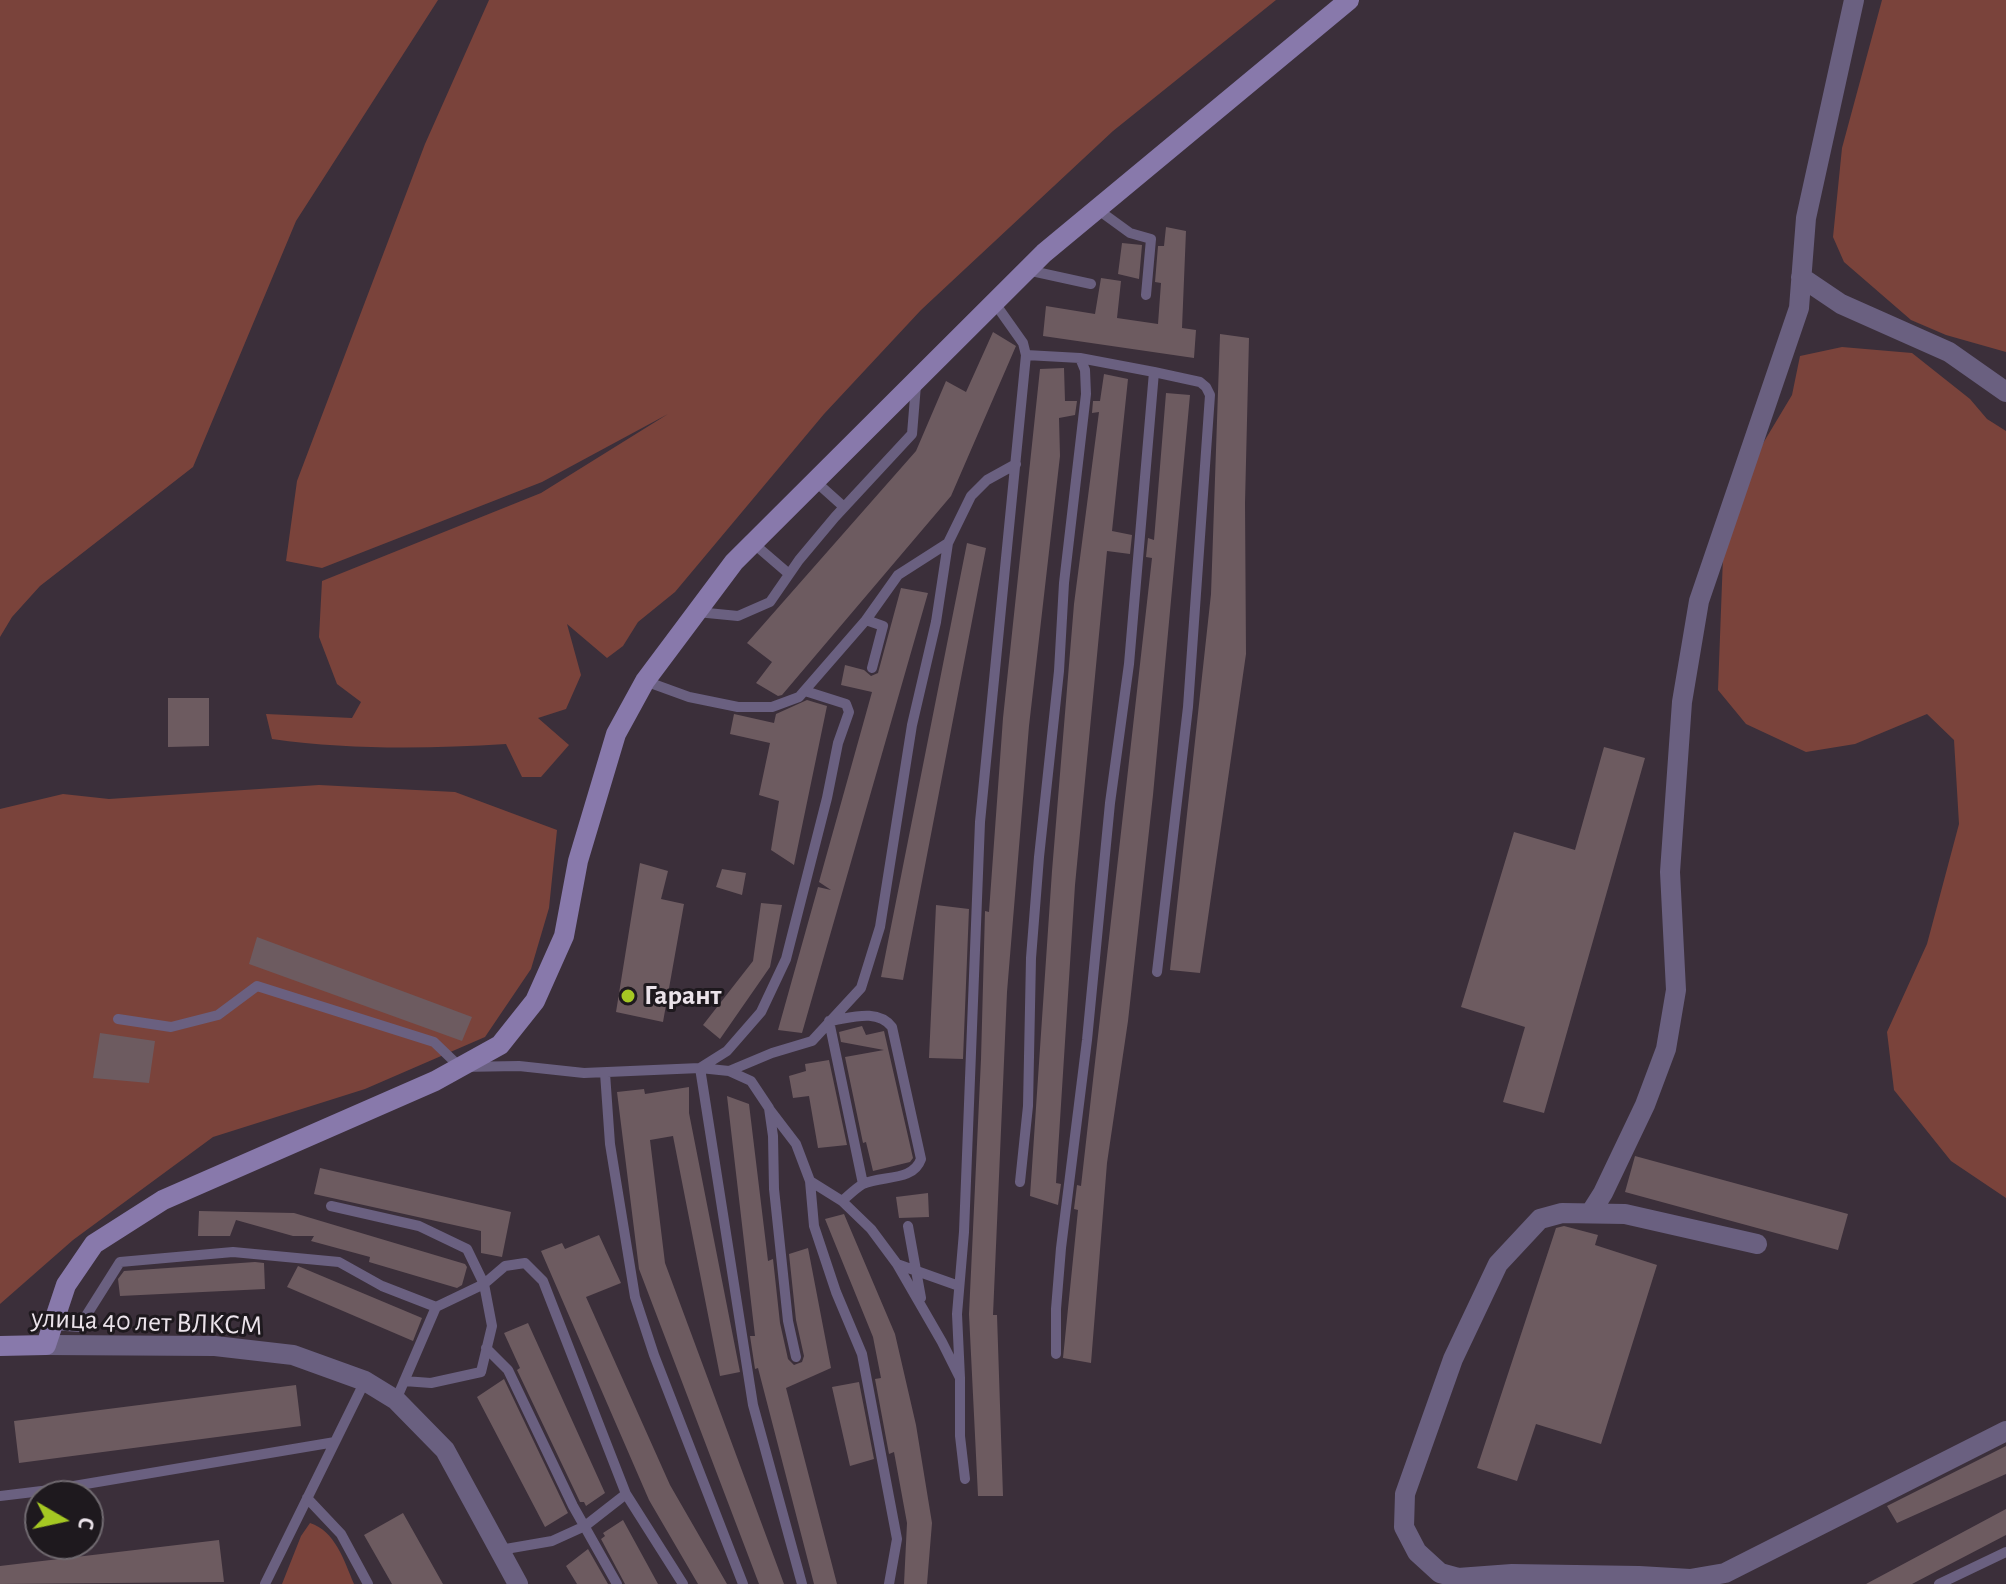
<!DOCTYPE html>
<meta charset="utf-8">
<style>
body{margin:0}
#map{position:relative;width:2006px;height:1584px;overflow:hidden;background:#3b2f3a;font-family:"Alegreya Sans",sans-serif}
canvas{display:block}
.north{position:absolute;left:24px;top:1480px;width:80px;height:80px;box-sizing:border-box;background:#1e191e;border:2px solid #706a70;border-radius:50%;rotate:99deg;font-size:22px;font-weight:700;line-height:32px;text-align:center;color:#ebe3ea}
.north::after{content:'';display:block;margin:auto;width:28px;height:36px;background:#a5c823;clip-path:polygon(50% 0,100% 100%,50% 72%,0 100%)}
</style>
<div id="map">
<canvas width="2006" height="1584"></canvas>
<div class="north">С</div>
</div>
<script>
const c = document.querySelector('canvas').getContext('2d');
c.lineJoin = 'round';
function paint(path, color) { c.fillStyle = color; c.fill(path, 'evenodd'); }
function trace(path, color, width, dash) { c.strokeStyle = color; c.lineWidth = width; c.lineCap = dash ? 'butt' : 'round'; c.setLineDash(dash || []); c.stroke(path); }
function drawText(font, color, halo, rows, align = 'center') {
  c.font = font + ' "Alegreya Sans",sans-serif'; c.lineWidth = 6; c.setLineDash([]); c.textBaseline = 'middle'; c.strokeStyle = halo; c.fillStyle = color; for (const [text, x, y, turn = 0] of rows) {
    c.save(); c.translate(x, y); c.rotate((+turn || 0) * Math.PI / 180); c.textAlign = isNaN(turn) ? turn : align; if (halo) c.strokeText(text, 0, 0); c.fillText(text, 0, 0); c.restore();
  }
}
const green = new Path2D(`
 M0,0H438L296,221L193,467L40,586L12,617L0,637Z
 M489,0H1276L1113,131L921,310L824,414L675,592L638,622L623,646L607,658L567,624L581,675L566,709L538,718L569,745L541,777H522L506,744C427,749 350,750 272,739L266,714L352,718L361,702L337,684L319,637L322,581L541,493L668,414L542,482L322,568L286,561L297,481L425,144Z
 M1882,0H2006V352L1946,335L1911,320L1844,262L1833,237L1842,148Z
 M1842,347L1912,353L1970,399L1987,419L2006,431V1198L1951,1161L1894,1090L1887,1032L1927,944L1959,824L1954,740L1927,714L1855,744L1806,752L1746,724L1718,690L1724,530L1744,475L1792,395L1800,356Z
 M319,785L455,792L557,830L549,908L531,969L485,1037L365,1089L213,1137L73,1240L0,1304V809L63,794L109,799Z
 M310,1523C335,1531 344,1560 354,1584H282L301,1536Z`);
const building = new Path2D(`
 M1166,227L1186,231L1182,328L1196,330L1194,358L1043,336L1046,306L1095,314L1101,278L1121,281L1117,318L1158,324L1161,283L1155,282L1158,246H1164Z
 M1122,243L1142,245L1139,279L1118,274Z
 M993,332L1016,346L951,496L782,695L778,696L756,683L772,662L747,643L916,451L946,381L966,392Z
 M1220,334L1249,338L1245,503L1246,654L1200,973L1170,970L1211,594Z
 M1064,368L1065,401H1077L1075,415L1059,418L1060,456L1029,726L1007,992L993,1315H997L1003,1496H978L969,1314L981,1059L985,911L989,912L1003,718L1040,369Z
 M1104,374L1128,379L1112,531L1132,535L1130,554L1107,551L1075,885L1056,1183L1061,1184L1058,1205L1030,1196L1052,871L1074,604L1099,412L1092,413L1093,401H1100Z
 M1166,393L1190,395L1153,795L1128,1021L1107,1163L1091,1363L1063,1358L1078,1210L1074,1209L1077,1185L1081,1186L1152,558L1146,557L1148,538L1154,540Z
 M967,543L986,548L903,980L881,977Z
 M901,588L928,593L802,1033L778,1030L818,887L831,890L819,882L872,692L841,685L845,665L864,670L871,676L878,673Z
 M168,698H209V746L168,747Z
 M807,700L827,706L794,865L771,850L779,801L759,795L770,743L730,734L734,714L774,723L776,714Z
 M1604,747L1645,758L1544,1113L1503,1102L1525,1027L1461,1007L1514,832L1575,850Z
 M640,863L668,871L661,899L684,904L663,1022L616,1012Z
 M722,869L746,873L742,895L716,887Z
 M761,903L782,905L770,967L720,1039L703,1025L753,961Z
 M936,905L969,909L963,1059L929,1058Z
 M257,937L472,1017L462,1041L249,964Z
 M862,1026L866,1035L884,1031L913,1158L910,1162L873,1171L866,1142L863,1143L845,1057L884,1050L841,1042L839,1032Z
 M100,1033L155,1041L149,1083L93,1078Z
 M829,1060L847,1145L818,1148L809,1096L793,1098L789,1076L806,1071L805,1064Z
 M689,1087V1113L740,1372L720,1376L673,1136L650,1140L665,1263L784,1584H759L639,1269L617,1092L644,1089L645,1094Z
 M727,1096L749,1104L768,1261L773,1259L780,1323L788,1359L794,1365L802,1362L804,1356L796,1320L789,1254L808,1248L831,1368L786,1388L837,1584H814L758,1368L755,1369L750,1336H755Z
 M1635,1156L1848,1214L1838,1250L1625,1192Z
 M320,1168L511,1212L502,1257L481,1253V1231L314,1194Z
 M928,1193L929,1217L899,1218L896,1197Z
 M199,1211L294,1213L465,1264L467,1267L462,1285L457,1288L369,1262L370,1257L311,1241L314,1236H293L236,1220L230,1236H198Z
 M844,1214L895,1334L916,1425L932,1523L927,1584H904L907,1523L894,1452L889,1454L875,1379L881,1378L873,1337L825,1219Z
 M1564,1226L1598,1235L1595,1245L1657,1265L1601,1444L1536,1424L1517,1481L1477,1468L1556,1228Z
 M599,1235L621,1283L586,1297L670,1485L727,1584H698L649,1500L541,1251L562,1243L565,1249Z
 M255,1262L264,1263L265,1289L120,1296L118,1279L124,1271Z
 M298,1266L422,1318L413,1341L287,1287Z
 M528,1323L605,1493L586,1506L584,1502H580L517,1370L520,1368L504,1333Z
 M504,1379L568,1513L545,1527L477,1397Z
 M859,1382L874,1459L850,1466L832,1387Z
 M296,1385L301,1426L19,1463L14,1421Z
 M2006,1446V1474L1897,1523L1887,1506Z
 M2006,1509V1535L1912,1584H1866Z
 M403,1513L443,1584H392L364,1535Z
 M623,1520L658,1584H625L601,1539L605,1536L603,1533Z
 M219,1540L224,1582L0,1584V1566Z
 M588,1549L608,1584H577L566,1566Z`);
const lane = new Path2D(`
 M1097,209L1130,233L1151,239L1146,295
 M1027,270L1091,284
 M1154,372L1200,382L1206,387L1210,395L1188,707L1157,972
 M815,481L844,507
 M753,543L789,574
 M697,612L738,616L770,602L799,560L835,517L912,434L916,385
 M866,620L883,626L872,668
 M645,681L689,697L738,707H772L799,697L866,620L898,575L948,543
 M118,1019L171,1027L218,1015L257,986L434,1042L460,1067L519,1066L584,1073L700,1068L729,1071L751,1081L769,1108L773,1136L774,1189L788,1321L796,1357
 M700,1068L753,1405L802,1584
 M700,1068L727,1051L761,1012L786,959L827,798L838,743L849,712L846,704L805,691
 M729,1071L772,1053L812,1041L861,988L880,927L912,725L936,622L948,543L971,496L987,480L1016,464
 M605,1073L610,1144L635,1297L654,1355L743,1584
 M770,1110L796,1144L810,1181L814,1226L836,1292L862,1354L897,1539L889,1584
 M810,1181L842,1201L871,1229L897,1264L942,1342L960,1378V1436L965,1479
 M1020,1182L1028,1106L1031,958L1039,857L1059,671L1064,583L1086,394L1085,370L1080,358L1026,355
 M842,1201C849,1195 856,1188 863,1184C882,1175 913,1182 921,1159L892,1027C877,1008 851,1018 829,1021L863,1184
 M331,1206L419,1226L467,1249L484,1284L492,1326L481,1372L431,1383L404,1381
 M908,1226L921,1298
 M897,1264L959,1286
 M436,1307L484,1284L505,1266L525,1263L543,1281L626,1494L585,1526L552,1541L500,1550
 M53,1325L79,1327L120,1262L233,1252L339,1262L382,1286L436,1307L396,1400
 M486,1348L508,1370L573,1506L617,1584
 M1056,1354V1309L1061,1248L1087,1040L1110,803L1129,664L1154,372L1080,358
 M960,1378L957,1314L964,1232L980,822L1026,355L1023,343L994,302
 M626,1494L683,1584
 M0,1496L50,1490L335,1442
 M307,1498L341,1534L368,1584
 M265,1584L365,1381
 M1939,1584L2006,1552`);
const street = new Path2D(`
 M1801,277L1841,304L1949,352L2006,392
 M1591,1212L1603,1193L1645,1105L1666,1049L1676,990L1670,872L1682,702L1699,601L1799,308L1806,218L1854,0
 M1757,1244L1625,1214L1562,1213L1540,1219L1498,1264L1453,1359L1405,1494L1404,1527L1417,1552L1440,1573L1458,1578L1512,1574L1639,1576L1690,1579L1725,1573L2006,1431
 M46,1345L215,1346L293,1355L365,1381L396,1400L445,1450L518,1584`);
const secondary = new Path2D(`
 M0,1346L46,1345L66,1285L94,1244L163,1200L435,1081L500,1045L535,1001L564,936L578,861L616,734L645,681L734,562L1044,253L1349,0`);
const markers = [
 [628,996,8,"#a5c823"]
];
const poiNames = [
 ["Гарант",644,996]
];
const streetNames = [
 ["улица 40 лет ВЛКСМ",147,1322,2]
];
paint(green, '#7a433b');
paint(building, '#6d5b60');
trace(lane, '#6a6080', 10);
trace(street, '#6a6080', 20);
trace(secondary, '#8879ab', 20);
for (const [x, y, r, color] of markers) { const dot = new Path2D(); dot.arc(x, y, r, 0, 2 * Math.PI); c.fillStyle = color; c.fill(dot); trace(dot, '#1e191e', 3); }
drawText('bold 28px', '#ebe3ea', '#1e191e', poiNames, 'left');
drawText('28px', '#ebe3ea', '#1e191e', streetNames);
</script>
